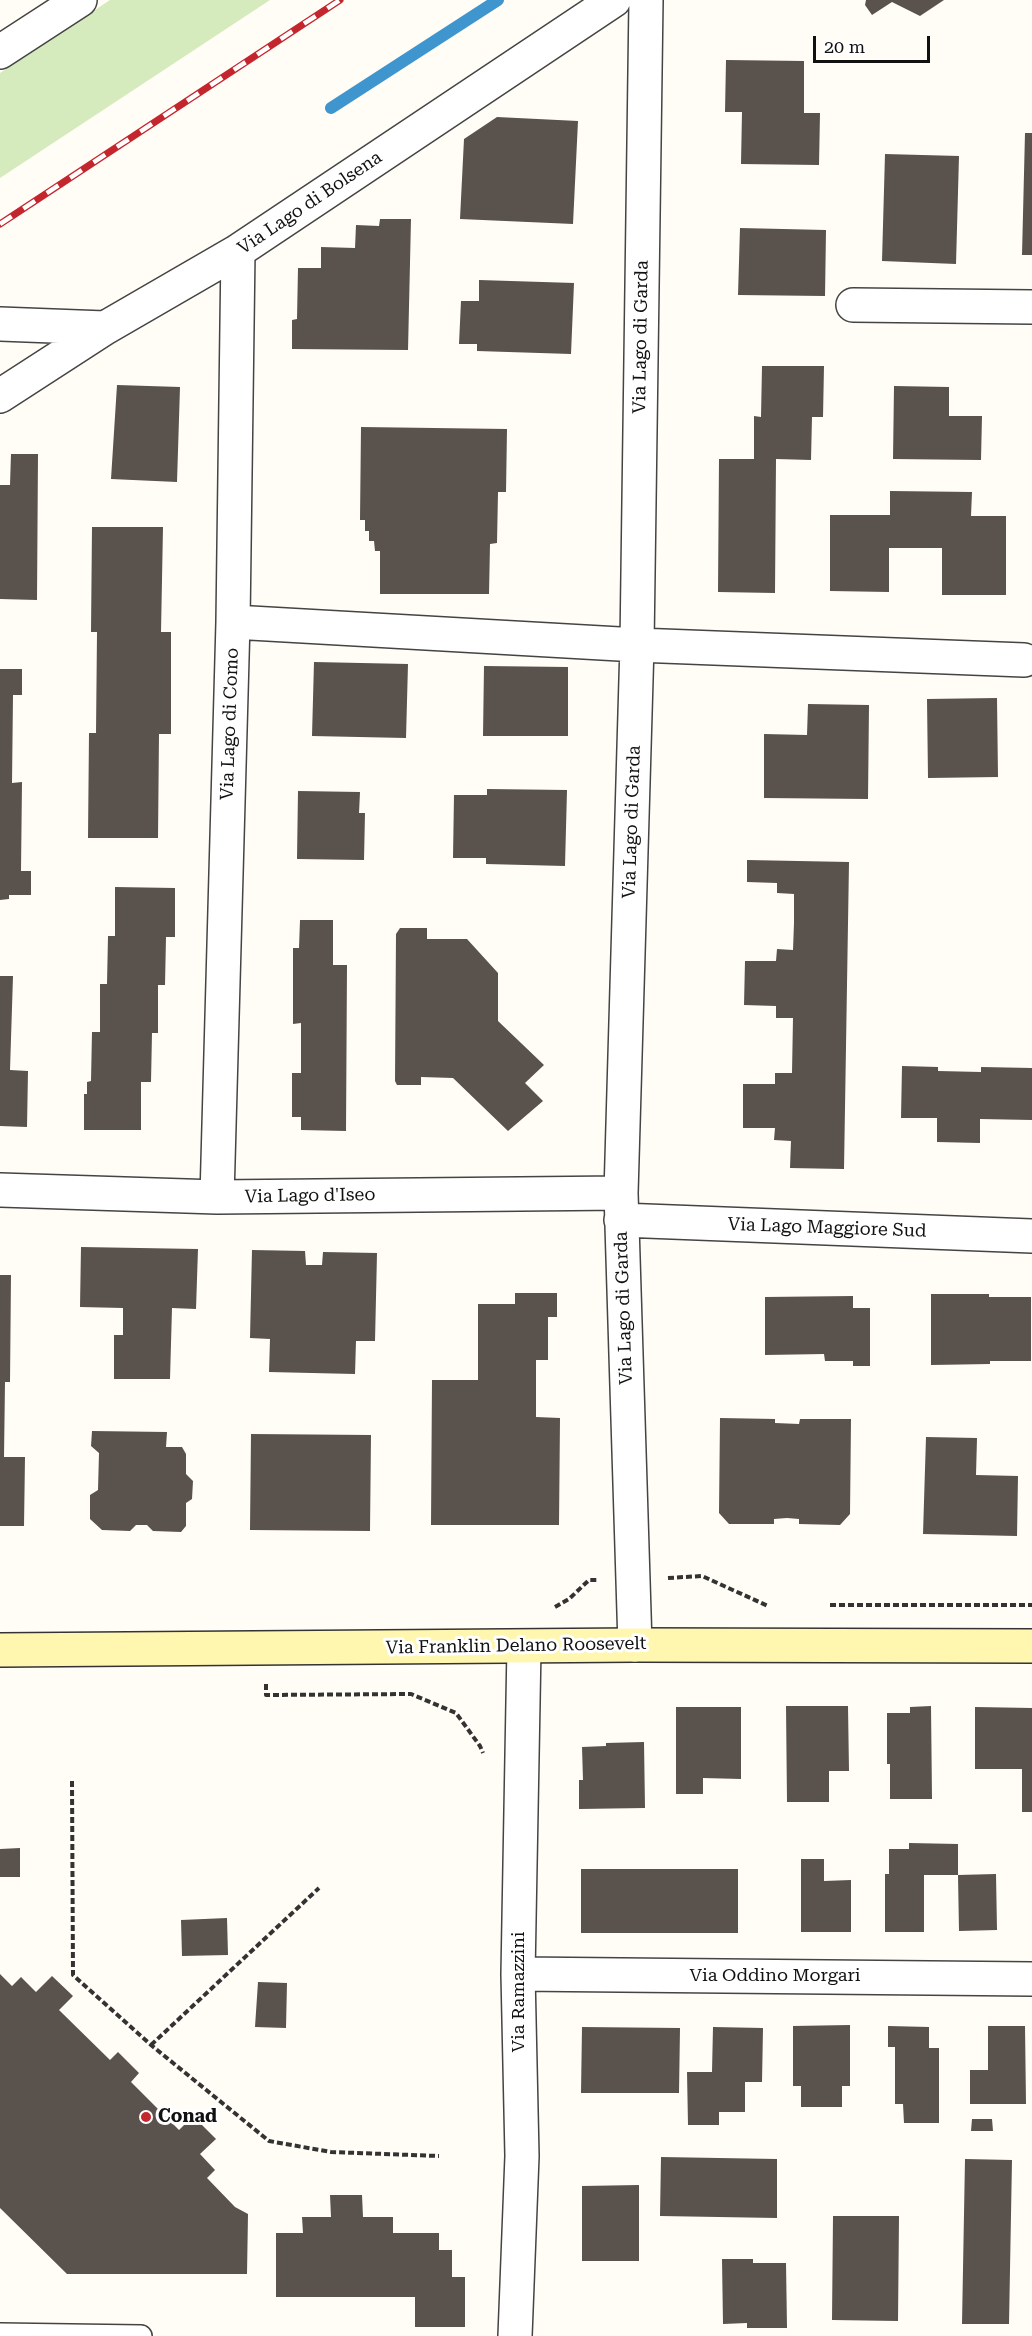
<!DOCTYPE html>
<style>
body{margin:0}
#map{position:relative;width:1032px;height:2336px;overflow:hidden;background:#fffdf5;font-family:"Roboto Serif",serif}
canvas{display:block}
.scale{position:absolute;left:813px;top:36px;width:117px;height:27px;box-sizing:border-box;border:3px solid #111;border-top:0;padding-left:8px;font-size:18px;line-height:21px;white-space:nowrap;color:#111;-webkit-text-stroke:4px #fff;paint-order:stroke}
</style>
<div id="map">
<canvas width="1032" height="2336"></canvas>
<div class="scale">20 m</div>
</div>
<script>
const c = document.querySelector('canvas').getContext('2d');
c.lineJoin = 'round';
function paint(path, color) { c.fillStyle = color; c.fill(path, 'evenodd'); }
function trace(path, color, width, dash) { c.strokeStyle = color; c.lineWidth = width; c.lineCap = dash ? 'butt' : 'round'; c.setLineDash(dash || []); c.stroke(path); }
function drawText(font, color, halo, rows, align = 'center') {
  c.font = font + ' "Roboto Serif",serif'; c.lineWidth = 6; c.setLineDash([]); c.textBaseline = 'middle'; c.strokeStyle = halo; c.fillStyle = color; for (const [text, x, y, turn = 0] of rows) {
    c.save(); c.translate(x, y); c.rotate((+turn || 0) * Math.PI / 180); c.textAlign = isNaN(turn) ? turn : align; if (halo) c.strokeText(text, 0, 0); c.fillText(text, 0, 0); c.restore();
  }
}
const green = new Path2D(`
 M110,0H270L0,178V73Z`);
const stream = new Path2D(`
 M331,108L498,0`);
const building = new Path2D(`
 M866,0H944L920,16L892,2L872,15L865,5Z
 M726,60L804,61V113H820L819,165L741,164L742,112H725Z
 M497,117L578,121L573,224L460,219L464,139Z
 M1025,133H1032V255H1022Z
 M885,154L959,156L956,264L882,261Z
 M380,219H411L408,350L292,349V320L297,319L298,268H321V247L355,248L356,225L379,226Z
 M740,228L826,230L825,296L738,295Z
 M479,280L574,283L571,354L477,351V344H459L461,301H479Z
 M762,366H824L823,417H812L811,460L776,459L775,593L718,592L719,459H754V416L761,417Z
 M117,385L180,387L177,482L111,479Z
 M894,386L949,387V416H982L981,460L893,459Z
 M361,427L507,429L506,492H498L497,543L490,544L489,594H380V551H375L374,541H369V531H365V520H360Z
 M11,454H38L37,600L0,599V485H10Z
 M890,491L972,492L971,516H1006V595H942V548H889V592L830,591V515H890Z
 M92,527H163L161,632H171V734H159L158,838H88L89,733H96L97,632H91Z
 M314,662L408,664L406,738L312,736Z
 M484,666L568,667V736H483Z
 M0,669H22V695H13L12,783L22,782L21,871H31V895H9V899L0,900Z
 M997,698L998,777L928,778L927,699Z
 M808,704L869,705L868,799L764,798V734L807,735Z
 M487,789L567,790L565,866L486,864V858H453L454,795H487Z
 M298,791L360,792L359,813H365L364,860L297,859Z
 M747,860L849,862L844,1169L790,1168L791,1141L774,1140L775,1128H743V1084H775V1073H792L793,1018H776V1006L744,1005L745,961H776L777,949L793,950L794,923V894L777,893V883L747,882Z
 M115,887L175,888V937H166L165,985H158V1033H152L151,1082H141V1130H84V1094H87V1082L91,1081L92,1032H100V984H107L108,936H115Z
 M300,920H333V965H347L346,1131L301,1130V1117H292V1073H301V1023L293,1024V948H299Z
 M400,928H427V939H467L498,973V1021L544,1065L525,1083L543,1101L508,1131L453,1078L421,1077V1085H397L395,1081L396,934Z
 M0,976H13L10,1070L28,1071L27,1127L0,1126Z
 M902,1066L938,1067V1071L981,1072V1067L1032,1068V1120L980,1119V1143L937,1142V1118H901Z
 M81,1247L198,1249L196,1309L172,1308L170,1379H114V1335H123V1308L80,1307Z
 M252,1250L305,1251L306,1265H322L323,1252L377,1253L375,1341H356L355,1374L269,1372L270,1339L250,1338Z
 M0,1275H11L10,1382H5L4,1457H25L24,1526H0Z
 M515,1293H557V1317H548V1360H536V1417L560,1418L559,1525H431L432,1380H478V1304H515Z
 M931,1294H989V1297H1031V1361H990V1364L931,1365Z
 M853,1296V1308H870V1366H853V1361H825L824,1354L765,1355V1297Z
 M720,1418L775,1419V1423L799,1424L800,1419H851L850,1514L840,1525L799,1524V1519L787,1518L774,1519V1524H729L719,1513Z
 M92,1431L167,1432L166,1447H182L186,1454V1474L193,1481L192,1499L186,1503V1526L181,1532L153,1531L147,1525H136L130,1531L102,1530L90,1519V1495L98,1490L99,1453L91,1446Z
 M251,1434L371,1435L370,1531L250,1530Z
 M926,1437L977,1438L976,1475L1018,1476L1017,1536L923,1534Z
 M786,1706H848L849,1771H829V1802H787Z
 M931,1706L932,1799H890V1764H887V1713H910V1707Z
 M676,1707H741V1779L703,1778V1794H676Z
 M975,1707L1032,1708V1812H1022V1769H975Z
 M644,1742L645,1808L579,1809V1780H583L582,1747L606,1746V1743Z
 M909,1843L958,1844V1875H924V1932H885V1874H889V1849H909Z
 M20,1848V1877H0V1849Z
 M801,1859H824V1881L851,1880V1932H801Z
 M581,1869H738V1933H581Z
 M996,1874L997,1930L959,1931L958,1875Z
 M227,1918L228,1955L182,1956L181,1920Z
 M0,1974L12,1986L21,1977L36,1992L52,1976L73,1996L59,2010L110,2060L118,2052L139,2073L131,2082L179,2130L193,2116L216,2139L200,2154L215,2170L207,2178L235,2207L248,2214L247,2274H67L0,2208Z
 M258,1982L287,1983L286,2028L255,2027Z
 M850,2025V2086H842V2107H801V2086H793V2026Z
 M888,2026L929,2027V2048H939V2123H904L903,2104H895V2047H888Z
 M988,2026H1025L1026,2104H970V2070H988Z
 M582,2027L680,2028L679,2093H581Z
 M713,2027L763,2028L762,2082H745V2112H719V2125H688L687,2072H712Z
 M972,2119H992L993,2131H971Z
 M661,2157L777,2159V2218L660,2216Z
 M965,2159L1012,2160L1009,2324H962Z
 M639,2185V2261H582V2186Z
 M330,2195H362L363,2217H393V2233H439V2250H452V2277H465V2327H415V2297H276V2233H303L302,2217H331Z
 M833,2216H899L898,2321L832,2320Z
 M722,2259H753V2263H786L787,2328H747V2323L723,2324Z`);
const path = new Path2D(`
 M668,1578L702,1576L768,1606
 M830,1605H1032
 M555,1607L569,1599L589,1580H598
 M266,1684V1695L411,1694L456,1713L480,1746L483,1753
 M72,1781L73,1975L151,2045L269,2141L331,2152L439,2156
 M151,2045L319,1888`);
const service = new Path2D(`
 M0,2334L141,2336`);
const minor = new Path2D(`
 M0,52L80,0
 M853,305L1032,307
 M0,324L105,328
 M0,396L105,328L238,251L614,0
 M233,622L637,645L1024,660
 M0,1190L217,1197L621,1193
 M217,1197L233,622L238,251
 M621,1220L1032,1236
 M635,1645L621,1193L637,645L646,0
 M518,1974L1032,1979
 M515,2336L522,2156L518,1974L524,1647`);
const secondary = new Path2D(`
 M0,1650L635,1645L1032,1646`);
const rail = new Path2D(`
 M0,224L340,0`);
const markers = [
 [146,2117,6,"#c4262e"]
];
const streetNames = [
 ["Via Lago di Bolsena",310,203,-34],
 ["Via Lago di Garda",641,337,-89],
 ["Via Lago di Como",230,724,-88],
 ["Via Lago di Garda",632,822,-88],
 ["Via Lago d'Iseo",310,1196,-1],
 ["Via Lago Maggiore Sud",827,1228,2],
 ["Via Lago di Garda",624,1308,-92],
 ["Via Franklin Delano Roosevelt",516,1646,-1],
 ["Via Oddino Morgari",775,1976],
 ["Via Ramazzini",519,1992,-90]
];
const poiNames = [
 ["Conad",158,2117]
];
paint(green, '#d5ebbd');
trace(stream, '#3f96cf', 12);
paint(building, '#5a524d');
trace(service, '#444', 24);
trace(minor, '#444', 36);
trace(secondary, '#333', 36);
trace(path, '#333', 4, [6, 3]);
trace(service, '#fff', 21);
trace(minor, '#fff', 33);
trace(secondary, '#fff6b0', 33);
trace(rail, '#c4262e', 7);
trace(rail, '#fff', 4.5, [14]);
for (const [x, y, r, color] of markers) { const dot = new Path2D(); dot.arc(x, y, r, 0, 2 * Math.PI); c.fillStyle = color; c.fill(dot); trace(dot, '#fff', 2); }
drawText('18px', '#111', '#fff', streetNames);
drawText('bold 18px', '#111', '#fff', poiNames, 'left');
</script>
